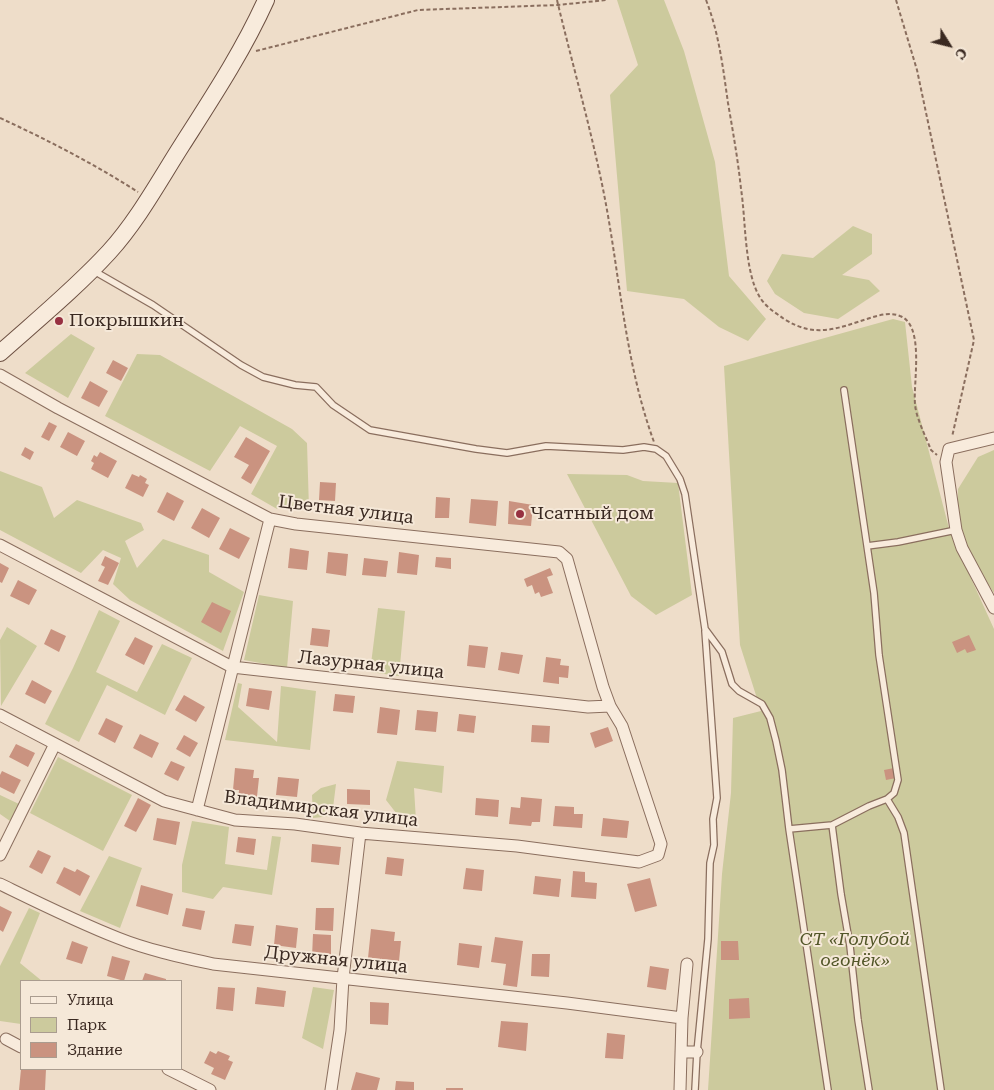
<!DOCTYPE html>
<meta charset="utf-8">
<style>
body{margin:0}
#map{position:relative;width:994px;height:1090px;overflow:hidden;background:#eeddc9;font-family:"Roboto Serif",serif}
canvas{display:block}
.legend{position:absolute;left:20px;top:980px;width:162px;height:90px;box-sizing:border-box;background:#f5e8d8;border:1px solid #aa9c8f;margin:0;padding:6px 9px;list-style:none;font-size:15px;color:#3a2921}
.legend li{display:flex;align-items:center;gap:10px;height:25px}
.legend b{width:25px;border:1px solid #aa9c8f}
.north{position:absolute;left:924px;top:20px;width:50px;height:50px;-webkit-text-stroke:4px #f5e8d8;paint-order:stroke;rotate:126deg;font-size:14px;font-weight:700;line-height:20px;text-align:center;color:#3a2921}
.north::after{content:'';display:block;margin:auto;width:18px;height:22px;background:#3a2921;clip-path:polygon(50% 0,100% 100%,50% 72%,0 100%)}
</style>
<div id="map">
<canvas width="994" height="1090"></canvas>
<ul class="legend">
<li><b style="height:6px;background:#f8ebdc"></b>Улица</li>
<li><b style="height:14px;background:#ccca9d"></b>Парк</li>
<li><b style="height:14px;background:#ca9380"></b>Здание</li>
</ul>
<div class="north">С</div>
</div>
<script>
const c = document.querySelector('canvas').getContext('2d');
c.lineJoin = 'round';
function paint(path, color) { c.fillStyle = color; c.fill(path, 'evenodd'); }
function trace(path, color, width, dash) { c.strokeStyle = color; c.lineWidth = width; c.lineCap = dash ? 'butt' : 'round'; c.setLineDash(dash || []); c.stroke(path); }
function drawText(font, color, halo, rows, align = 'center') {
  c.font = font + ' "Roboto Serif",serif'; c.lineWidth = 4; c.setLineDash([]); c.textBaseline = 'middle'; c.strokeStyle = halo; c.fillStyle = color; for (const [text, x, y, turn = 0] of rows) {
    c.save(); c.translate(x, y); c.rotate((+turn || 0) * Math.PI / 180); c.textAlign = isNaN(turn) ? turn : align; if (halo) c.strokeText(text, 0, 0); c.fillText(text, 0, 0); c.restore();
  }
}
const green = new Path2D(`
 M617,0H664L684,51L715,162L729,276L766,319L748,341L719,327L684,299L627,291L610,95L638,65Z
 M853,226L872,234V254L842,275L869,280L880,291L838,319L804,313L775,294L767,281L782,254L813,258Z
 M893,319L905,322L912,387L950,532L994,629V1090H708L722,874L731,793L733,718L761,711L740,645L724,366Z
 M71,334L95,348L68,398L25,373Z
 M137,354L160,355L292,429L307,443L309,509H277L251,494L277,446L240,426L210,471L105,416Z
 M994,450V593L973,561L962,537L957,513L958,489L978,457Z
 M0,471L42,487L54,518L77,500L141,523L144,530L125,541L137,568L163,539L209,555V572L244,592L223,651L130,600L113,584L121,558L103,550L81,573L0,530Z
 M567,474L627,475L643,481L678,483L692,595L656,615L631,596Z
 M259,595L293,601L287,668L244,660Z
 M378,608L405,611L399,676L370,672Z
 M99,610L120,621L96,672L137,692L162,644L192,658L165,715L107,685L79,742L45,724L73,668Z
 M7,627L37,646L1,706L0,640Z
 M238,683L242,684L238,707L277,742L281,686L316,691L310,750L225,740Z
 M58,757L132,795L103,851L30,813Z
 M397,761L444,766L442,793L414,788L416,821L400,818L386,800Z
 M336,784L332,816L313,818L312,795L321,788Z
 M0,795L19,804L10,821L0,814Z
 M192,821L229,827L225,864L267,870L272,836L281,837L272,895L223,887L213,899L182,892V865Z
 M109,856L142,868L120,928L80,911Z
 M29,908L40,913L20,963L42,981H21V1024L0,1021V966Z
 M313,987L334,990L323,1049L302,1038Z`);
const building = new Path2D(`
 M113,360L128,368L121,381L106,373Z
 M90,381L108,391L99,407L81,398Z
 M49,422L57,426L49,441L41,437Z
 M68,432L85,441L77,456L60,447Z
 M246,437L270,451L251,484L241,478L249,465L234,457Z
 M25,447L34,452L30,460L21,455Z
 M100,452L117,461L108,478L91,469L94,463L91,461L94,455L97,457Z
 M132,474L139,477L140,475L147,479L145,483L149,485L143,497L125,488Z
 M320,482L336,483L335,501L319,500Z
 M167,492L184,501L174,521L157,512Z
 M436,497L450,498L449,518H435Z
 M471,499L498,501L496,526L469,523Z
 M509,501L533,505L531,526L508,524Z
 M202,508L220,518L209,538L191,528Z
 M230,528L250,538L239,559L219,549Z
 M290,548L309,551L307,570L288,568Z
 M328,552L348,554L346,576L326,573Z
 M399,552L419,555L417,575L397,573Z
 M105,556L119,563L108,585L98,581L105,567L101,565Z
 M436,557L451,558V569L435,567Z
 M364,558L388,561L386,577L362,575Z
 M0,563L9,568L2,583L0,582Z
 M550,568L553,575L547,577L553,593L541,597L539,592L535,594L532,585L527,587L524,579Z
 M18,580L37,590L29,605L10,596Z
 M212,602L231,611L221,633L201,622Z
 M312,628L330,630L328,647L310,645Z
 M51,629L66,636L59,652L44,644Z
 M969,635L976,650L967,653L965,649L957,653L952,642Z
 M135,637L153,646L144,665L125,655Z
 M469,645L488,647L485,668L467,666Z
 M501,652L523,655L519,674L498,670Z
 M546,657L561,659L560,665L569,666L568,678L559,677V684L543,682Z
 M32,680L52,691L45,704L25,694Z
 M249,688L272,691L269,710L246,706Z
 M335,694L355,696L353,713L333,711Z
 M184,695L205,707L196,722L175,710Z
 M380,707L400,710L397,735L377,733Z
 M417,710L438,712L436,732L415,730Z
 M459,714L476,716L474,733L457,731Z
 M106,718L123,726L115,743L98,734Z
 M532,725L550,726L549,743L531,742Z
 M608,727L613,741L595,748L590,733Z
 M140,734L159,743L152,758L133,748Z
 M184,735L198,743L190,757L176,749Z
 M16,744L35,753L28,767L9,757Z
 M171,761L185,767L178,781L164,774Z
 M235,768L254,770L253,778H259L256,806L238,804L239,790H233Z
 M894,768L896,778L886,780L884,770Z
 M2,771L21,780L14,794L0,787V775Z
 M278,777L299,779L297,797L276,795Z
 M347,789L370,790V805L347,804Z
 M521,797L542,799L540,822H532L531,826L509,824L511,807L520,808Z
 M138,798L151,805L136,832L124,826Z
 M476,798L499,800L498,817L475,815Z
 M555,806L574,807V814H583L582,828L553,826Z
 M157,818L180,822L176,845L153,840Z
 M603,818L629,821L627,838L601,836Z
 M238,837L256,839L254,855L236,852Z
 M312,844L341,847L339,865L311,862Z
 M38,850L51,856L42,874L29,867Z
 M387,857L404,859L402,876L385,874Z
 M64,867L75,872L77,869L90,876L80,896L56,883Z
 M466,868L484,870L482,891L463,889Z
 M573,871L585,872V882L597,883L596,899L571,897Z
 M535,876L561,879L559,897L533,894Z
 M650,878L657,906L635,912L627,884Z
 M141,885L173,894L168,915L136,906Z
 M0,906L12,912L3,932L0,930Z
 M186,908L205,911L201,930L182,926Z
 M316,908H334L333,931L315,930Z
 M235,924L254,926L251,946L232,943Z
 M276,925L298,928L296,948L274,945Z
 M371,929L395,932L394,941H401L399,961L368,958Z
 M313,934L331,935V958L312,957Z
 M495,937L523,941L517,987L503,985L506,964L491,962Z
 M72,941L88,947L82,964L66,959Z
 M721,941H738L739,960H721Z
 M459,943L482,946L479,968L457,965Z
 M532,954H550L549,977L531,976Z
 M112,956L130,961L124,981L107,976Z
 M650,966L669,969L666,990L647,987Z
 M145,973L166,979V981H142Z
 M218,987L235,988L233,1011L216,1009Z
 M257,987L286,991L284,1007L255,1004Z
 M749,998L750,1018L729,1019V999Z
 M370,1002L389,1003L388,1025L370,1024Z
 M501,1021L528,1023L526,1051L498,1047Z
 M607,1033L625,1035L623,1059L605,1058Z
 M210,1051L216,1054L218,1051L230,1056L228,1060L233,1062L225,1080L211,1074L214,1068L204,1063Z
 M21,1069H46L45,1090H19Z
 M356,1072L380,1078L377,1090H351Z
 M396,1081L414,1082V1090H395Z
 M446,1088H463V1090H446Z`);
const path = new Path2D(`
 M557,0C572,63 590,125 603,189C620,273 624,360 654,442
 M706,0C719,33 723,68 728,103C733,132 738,160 741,189C746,220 744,274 761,299C767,308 776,313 784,319C816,339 838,328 870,318C880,315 890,312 900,316C925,325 913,383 915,404C916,418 926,437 931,450L937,455
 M896,0L917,70L974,340L952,437
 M256,51L418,10L558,5L606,0
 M0,118C48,140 94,164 138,192`);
const lane = new Path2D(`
 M94,271L153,305L241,365L263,377L295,385L316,387L333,405L370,430L476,449L507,453L546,446L623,450L644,447L656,449L666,456L680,479L685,494L705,629L722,652L732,684L739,691L762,704L770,718L776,741L782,770L789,829L828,1090
 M867,546L898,542L956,530
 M887,799L898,817L904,833L941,1090
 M832,825L841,894L850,946L858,1020L869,1090
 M789,829L832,825L869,806L887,799L894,793L898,780L879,655L874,593L844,390
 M695,1090L697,1052L708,939L710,863L714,845L713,819L717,798L705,631`);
const street = new Path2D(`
 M0,375L58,408L270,519L296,524L559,552L567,559L603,687L610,706
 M994,438L949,449L946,462L956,530L962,548L994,608
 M0,545L232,667L588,707L610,706L622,726L661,844L658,855L639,862L517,846L360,833L295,824L235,820L164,801L0,715
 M197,810L270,519
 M0,855L55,744
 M0,884C39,903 77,922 118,938C148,950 181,957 213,964L567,1003L682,1018
 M6,1039L21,1047
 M681,1052H697
 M168,1069L210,1090
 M331,1090L340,1030L343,978L360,833
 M680,1090L682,1018L687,964`);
const secondary = new Path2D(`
 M0,353C37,320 76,288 109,252C138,220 159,181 182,145C212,98 243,51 266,0`);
const markers = [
 [59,321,5,"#973041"],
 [520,514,5,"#973041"]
];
const poiNames = [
 ["Покрышкин",69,321],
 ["Чсатный дом",530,514]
];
const streetNames = [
 ["Цветная улица",346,510,7],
 ["Лазурная улица",371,665,6],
 ["Владимирская улица",321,809,7],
 ["Дружная улица",336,960,6]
];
const parkNames = [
 ["СТ «Голубой",855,940],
 ["огонёк»",855,961]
];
paint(green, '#ccca9d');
paint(building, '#ca9380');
trace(lane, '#8a6e5e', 8);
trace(street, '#8a6e5e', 13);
trace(secondary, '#6c4f41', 18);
trace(path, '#8a6e5e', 2, [4, 2.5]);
trace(lane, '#f8ebdc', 5.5);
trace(street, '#f8ebdc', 11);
trace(secondary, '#f8ebdc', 16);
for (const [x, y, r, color] of markers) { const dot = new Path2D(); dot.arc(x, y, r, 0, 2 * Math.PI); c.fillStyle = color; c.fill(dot); trace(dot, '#f5e8d8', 2); }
drawText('18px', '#3a2921', '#f5e8d8', poiNames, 'left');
drawText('18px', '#3a2921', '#f5e8d8', streetNames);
drawText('italic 18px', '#525628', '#f5e8d8', parkNames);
</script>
